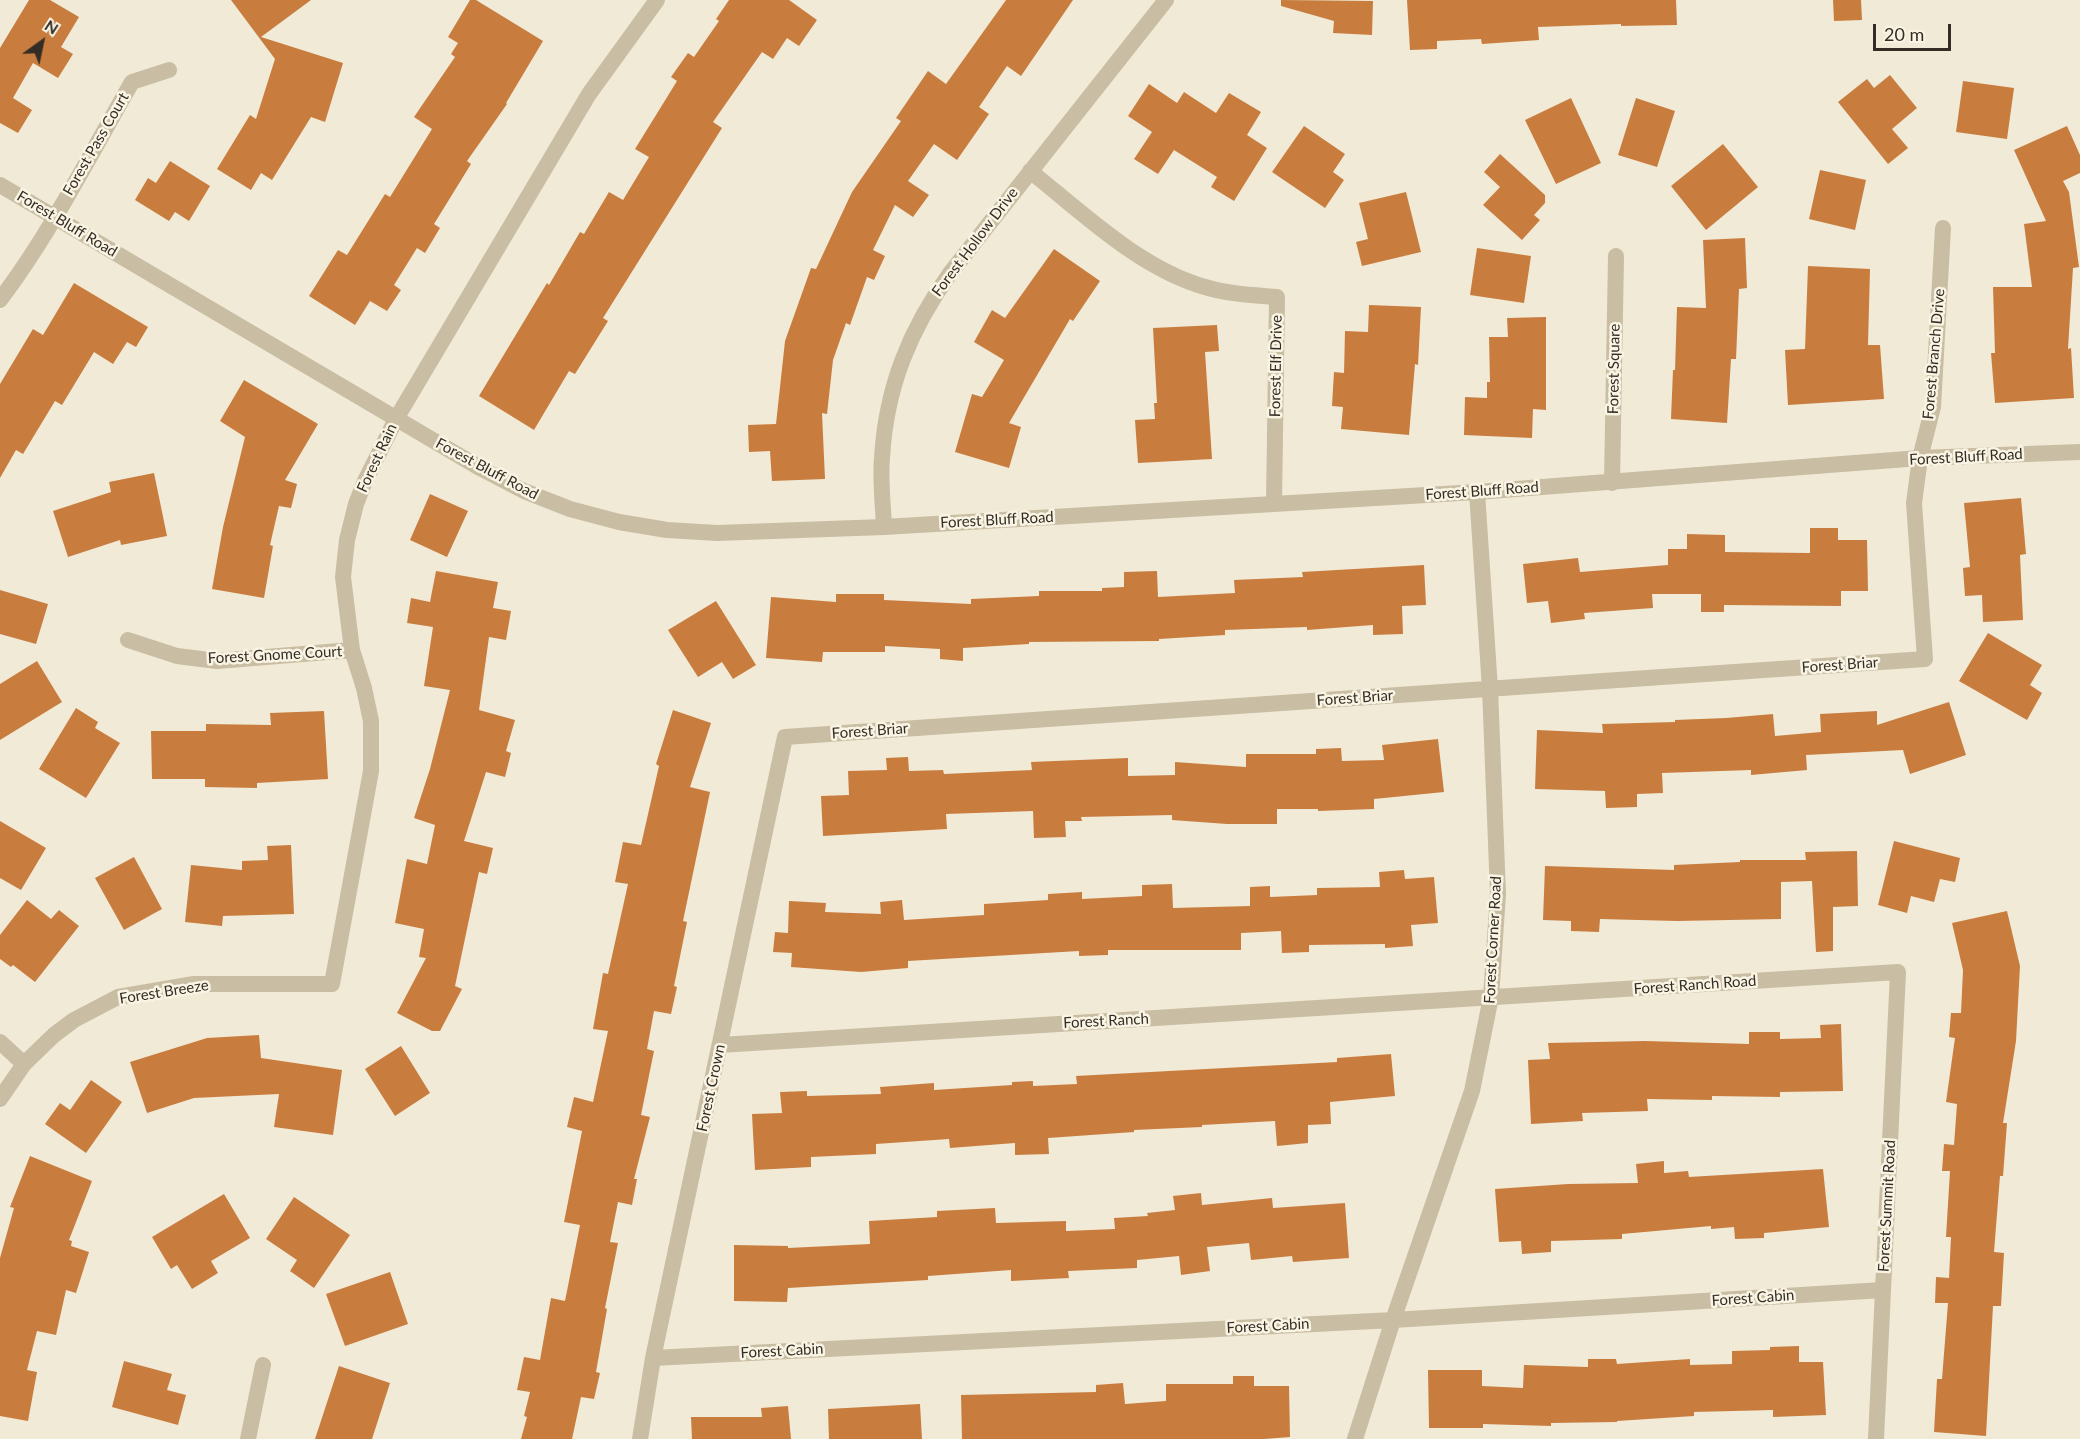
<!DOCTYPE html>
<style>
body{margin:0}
#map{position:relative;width:2080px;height:1439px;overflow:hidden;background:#f1ead7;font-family:Lato,sans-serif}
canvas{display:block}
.north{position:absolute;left:12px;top:12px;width:60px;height:60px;-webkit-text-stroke:4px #f9f4e3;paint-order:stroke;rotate:33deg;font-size:16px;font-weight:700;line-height:24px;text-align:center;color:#342d25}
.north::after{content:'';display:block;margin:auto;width:21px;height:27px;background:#342d25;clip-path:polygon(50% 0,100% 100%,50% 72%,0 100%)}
.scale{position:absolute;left:1873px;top:24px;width:78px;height:27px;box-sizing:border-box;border:3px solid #342d25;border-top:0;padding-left:8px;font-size:18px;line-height:21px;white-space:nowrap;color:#342d25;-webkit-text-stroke:4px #f9f4e3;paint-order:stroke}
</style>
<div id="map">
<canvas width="2080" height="1439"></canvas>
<div class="north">N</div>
<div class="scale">20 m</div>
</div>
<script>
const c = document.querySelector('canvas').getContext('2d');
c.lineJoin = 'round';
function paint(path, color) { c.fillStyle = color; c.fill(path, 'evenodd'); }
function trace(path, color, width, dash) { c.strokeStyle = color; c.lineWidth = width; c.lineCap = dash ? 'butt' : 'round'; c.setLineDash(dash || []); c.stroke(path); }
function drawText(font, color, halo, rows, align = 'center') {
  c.font = font + ' Lato,sans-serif'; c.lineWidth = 5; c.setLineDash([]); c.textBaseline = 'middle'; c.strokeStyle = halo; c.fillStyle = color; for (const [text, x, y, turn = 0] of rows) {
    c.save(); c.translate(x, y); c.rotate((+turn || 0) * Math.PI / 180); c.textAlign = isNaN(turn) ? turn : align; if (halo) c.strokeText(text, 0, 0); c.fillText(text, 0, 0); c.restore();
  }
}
const building = new Path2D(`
 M29,0H50L79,17L61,47L73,54L58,78L33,63L13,98L32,110L18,133L0,123V48Z
 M231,0H311L261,37L343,63L325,122L311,117L272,180L261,173L251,190L217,169L250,115L256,119L275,59Z
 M470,0H476L543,41L506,103L507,104L467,161L471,164L434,224L440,228L425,253L417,248L394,285L401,290L387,311L370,301L355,325L309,296L338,250L347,255L385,194L390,197L432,129L414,117L455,57L451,54L458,43L448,37Z
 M729,0H789L817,20L799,46L787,38L773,59L762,52L713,122L722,128L603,318L608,321L575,374L569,371L534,430L479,396L547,283L549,285L580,232L584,234L609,192L623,200L649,157L635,149L677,81L671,77L688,53L694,57L719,21L716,19Z
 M1006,0H1073L1021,76L1007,66L979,107L989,114L957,160L934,144L908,181L929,195L913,217L895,205L873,250L885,256L874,280L867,277L850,325L846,323L833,360L827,414L822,413L825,479L772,481L770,451L749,452L748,425L776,424L785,341L811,268L816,269L852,192L901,121L896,118L928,71L946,84Z
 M1281,0L1373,1L1372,35L1333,33L1334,21L1281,6Z
 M1407,0H1676L1677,25L1621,26V24L1538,27L1539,40L1482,44L1481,39L1437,41V49L1410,50Z
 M1833,0H1861L1862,20L1834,21Z
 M1890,75L1917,108L1892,129L1908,148L1888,164L1838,102L1867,79L1874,88Z
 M1963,81L2014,88L2007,139L1956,132Z
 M1149,84L1177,103L1184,92L1216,113L1229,93L1261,112L1247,135L1267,148L1234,201L1211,187L1217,177L1174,150L1158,174L1134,159L1152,132L1128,116Z
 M1571,98L1601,163L1556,184L1525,120Z
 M1636,98L1675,111L1657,167L1618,155Z
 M1304,126L1345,154L1333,172L1344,180L1325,208L1272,172Z
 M2067,126L2080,155V173L2063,181L2069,192L2079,267L2073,268L2068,349L2071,348L2074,398L1995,403L1991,353H1995L1993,287H2032L2024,224L2046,221L2014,150Z
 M1723,144L1758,187L1706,230L1671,186Z
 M1500,154L1545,195V203L1534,215L1540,220L1522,240L1483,205L1500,187L1484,172Z
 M170,161L210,186L189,221L175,212L169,221L135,200L148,178L156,183Z
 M1820,170L1866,180L1855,230L1809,219Z
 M1406,192L1421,252L1362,266L1356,242L1368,239L1359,203Z
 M1745,238L1747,288L1739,289L1736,359H1731L1727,423L1671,419L1673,370H1675L1677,307L1706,308L1703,240Z
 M1477,248L1531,256L1524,303L1470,295Z
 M1054,249L1100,281L1073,321L1070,319L1009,423L1021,427L1009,468L955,452L972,394L982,397L1004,360L974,342L992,310L1005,318Z
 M1808,266L1870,269L1868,345H1880L1884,399L1788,405L1785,350L1805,349Z
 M74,283L148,327L136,347L127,342L113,364L94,352L62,405L55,401L23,454L16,450L0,478V384L33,329L43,335Z
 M1369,305L1421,307L1418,365L1415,364L1409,435L1341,429L1343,407L1332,406L1334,372L1344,373L1345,331L1368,332Z
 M1546,317V410L1533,409L1532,438L1464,435L1465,397L1487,398V382H1490L1489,337H1508L1507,318Z
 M1217,325L1219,351L1205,352L1212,459L1138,463L1135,420L1155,419L1154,403H1157L1153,328Z
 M244,380L318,424L285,480L297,484L291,508L279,506L270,545L273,546L264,598L212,589L223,527L245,437L220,421Z
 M154,473L167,536L121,545L120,540L68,557L53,511L111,492L109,482Z
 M430,494L468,511L447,557L410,540Z
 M2021,498L2026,554L2020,555L2023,620L1983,622L1982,595L1965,596L1963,568L1970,567L1964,503Z
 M1810,528H1838V540H1867L1868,591H1841V606L1724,605V612H1701V594H1652L1653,608L1584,613L1585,619L1551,623L1548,601L1527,603L1523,564L1578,558L1580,572L1668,565V549H1687V534L1725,535V552L1810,553Z
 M1424,565L1426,605L1402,606L1403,634L1373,635V625L1307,630V627L1225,630V635L1159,639V641L1029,642V644L963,648V661L940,659V649L885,646V652H823L822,662L766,658L771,597L836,602V594H884V600L971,604V599L1039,596V591H1102V588L1124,587V572L1157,571L1158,597L1235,593L1234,580L1303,577L1302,572Z
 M436,571L498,582L493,608L511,611L506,640L489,637L479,710L515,720L506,751L511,753L505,777L486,772L464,841L493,848L487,874L479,872L455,986L462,989L440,1031H432L397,1013L426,958L419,957L424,929L395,923L407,859L427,864L435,825L414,818L430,769L450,690L424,686L433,627L407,623L411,598L430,602Z
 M0,590L48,604L36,644L0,634Z
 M716,601L756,665L733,679L722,662L698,677L668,630Z
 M1988,633L2042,665L2030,685L2042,693L2027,720L1959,681Z
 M37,661L62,702L0,740V684Z
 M1949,702L1966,755L1910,774L1903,750L1806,755L1807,770L1751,775V770L1662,773L1663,793L1637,794V807L1606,808L1605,791L1535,789L1537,730L1603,733L1602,724L1675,722V720L1726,718L1773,714L1775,736L1821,732L1820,714L1877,711V725Z
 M76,708L98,722L95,728L120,743L86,798L39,769Z
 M673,710L711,723L690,787L710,792L683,921L687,922L674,986L677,987L671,1014L654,1011L647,1049L654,1051L641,1115L650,1117L634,1179H637L632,1205L618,1202L610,1242L618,1243L605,1308L607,1309L596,1372L600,1373L594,1399L581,1397L572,1439H521L527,1417L524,1416L530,1392L517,1390L524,1357L540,1360L551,1298L565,1301L580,1225L564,1222L582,1131L567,1127L574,1097L593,1102L608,1031L593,1029L603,973L608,974L628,884L615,882L623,842L641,845L659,766L656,764Z
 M324,711L328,779L257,783V788L205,787V779H152L151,731H206V724L271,725L270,713Z
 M1438,739L1444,792L1374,799V809L1318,811V809H1277V824H1227L1172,820V815L1081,817L1082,821H1065L1066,837L1034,838L1033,811L946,814L947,829L823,836L821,796L849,795L848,771L887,770L886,758L908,757L909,771L943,770L944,774L1032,770L1031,762L1128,758V776L1175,775V762L1246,767V754H1316V749L1341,748L1342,761L1384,760L1382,745Z
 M0,821L46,848L21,890L0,878Z
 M1894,841L1960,858L1955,882L1940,879L1934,902L1911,896L1907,913L1878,905Z
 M291,845L294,914L223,916L222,926L185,922L191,865L242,870V861L268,860L267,846Z
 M1857,851L1858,906L1833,907V951L1816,952L1812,881L1781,882V919L1677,921L1600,919L1599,932L1571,931V921L1543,920L1545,866L1674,870V865L1740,862V860H1806L1805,852Z
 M134,857L162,909L124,930L95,878Z
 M1404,870L1405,879L1434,877L1438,923L1411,925L1413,946L1385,948V944L1309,945V952L1282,953L1281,931L1241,933V950H1108V955L1079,956V951L908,961V968L861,972L791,967L792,953L773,952L775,932L788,933L789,901L826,903L825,912L881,914L880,902L902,900L904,920L984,915V904L1048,900V894L1082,892V899L1142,896V885L1172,884L1173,908L1250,906V887L1270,886V897L1317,895V888L1380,887L1379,872Z
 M27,900L51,919L59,910L79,926L35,982L13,965L11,967L0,959V935Z
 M2007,911L2020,966L2016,1041L2003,1123H2007L2003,1176H2000L1994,1252L2004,1253L2001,1306H1993L1986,1436L1934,1432L1937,1379H1942L1948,1303H1935L1936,1277L1949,1278L1951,1237H1946L1950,1171H1942L1944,1144L1954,1145L1957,1104L1946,1102L1955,1038L1949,1037L1951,1013H1961L1963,970L1952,923Z
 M1841,1024L1843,1091L1780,1092V1097L1712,1096V1100L1647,1099L1648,1111L1582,1113L1583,1121L1531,1124L1528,1060L1550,1059L1548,1043L1645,1041L1749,1044V1032H1780V1039L1821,1038L1820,1025Z
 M259,1035L261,1058L342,1070L333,1135L274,1127L279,1094L194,1098L147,1113L130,1062L207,1038Z
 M401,1046L430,1093L395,1116L365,1069Z
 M1391,1054L1395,1096L1330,1102L1331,1124L1308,1125V1143L1277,1146L1275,1121L1202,1125V1127L1134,1130V1132L1048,1138L1049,1154L1015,1155V1143L950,1148L949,1139L876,1144V1154L811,1157V1167L755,1170L752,1114L782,1113L780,1092L807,1091V1096L881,1094L880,1087L934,1083V1090L1012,1085V1082L1033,1081V1086L1077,1084L1076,1076L1337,1062V1058Z
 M91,1080L122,1102L86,1153L45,1124L60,1103L70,1110Z
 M30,1156L92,1181L69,1240L72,1241L71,1246L89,1252L76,1293L66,1290L56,1335L37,1331L27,1370L37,1372L28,1421L0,1416V1258L14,1208L10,1207Z
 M1664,1161V1173L1688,1171L1689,1177L1823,1169L1829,1227L1764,1233V1238L1735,1239L1734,1227L1711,1229V1226L1622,1234V1239L1551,1241V1252L1522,1254L1521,1241L1499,1242L1495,1189L1568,1184L1638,1183L1636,1164Z
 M1201,1193L1202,1205L1272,1198L1273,1208L1345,1203L1349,1258L1293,1262L1292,1256L1251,1260L1249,1243L1207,1247L1210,1271L1181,1275L1179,1256L1137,1260V1268L1068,1271L1069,1278L1011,1281V1270L928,1276V1280L788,1288L787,1302L734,1301V1245L788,1246V1248L870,1244L869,1221L937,1217V1211L995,1208L996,1223L1066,1221V1231L1115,1229L1114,1218L1148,1216L1147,1213L1175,1210L1173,1196Z
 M224,1194L250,1238L211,1261L218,1273L192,1289L177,1265L171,1269L152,1237Z
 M294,1197L350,1235L314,1288L290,1271L297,1260L266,1239Z
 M390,1272L408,1324L345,1346L326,1294Z
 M1799,1346V1362H1823L1826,1415L1773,1417V1410L1694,1412V1416L1617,1421V1422L1551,1423V1426L1483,1424V1428H1429L1428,1370H1482V1386L1523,1388L1524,1365L1588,1367V1359H1616L1617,1364L1690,1359V1365L1732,1364V1351L1770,1350V1347Z
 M124,1361L172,1374L167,1390L186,1395L178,1425L112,1407Z
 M339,1366L390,1383L372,1439H315Z
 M1233,1376H1254V1386H1289L1290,1437L1264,1439H962L961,1395L1096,1392V1385L1123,1383L1125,1404L1166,1401V1384H1233Z
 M920,1404L922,1439H829L828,1409Z
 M788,1406L791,1439H692L691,1417H762L761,1408Z`);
const minor = new Path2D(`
 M1030,171C1083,213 1139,268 1205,287C1228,294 1253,295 1277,297L1274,503
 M0,300C51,232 90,155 132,82L169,70
 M1612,483L1616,256
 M884,527C883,504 880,480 882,458C886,387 910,329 951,272L1166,0
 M128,640L177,656L217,661L352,650
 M0,1042L24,1064
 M720,1045L1898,972L1876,1439
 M0,1099L24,1064L54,1035L74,1020L118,997L194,984H332L371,771V721L364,688L352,650L343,577L347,540L356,504L365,481L396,419L589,94L657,0
 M653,1358L1393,1320L1883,1290
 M248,1439L263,1365
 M640,1439L653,1358L785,737L1925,659L1914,503L1920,458L1933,407L1943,228
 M1355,1439L1393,1320L1472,1091L1491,997L1498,894L1490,689L1477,492`);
const tertiary = new Path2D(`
 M0,185L480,468L524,491L570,509L619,522L667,530L717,533L884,527L1477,492L1920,458L2080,452`);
const streetNames = [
 ["Forest Pass Court",96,144,-60],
 ["Forest Bluff Road",67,224,31],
 ["Forest Hollow Drive",975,242,-53],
 ["Forest Branch Drive",1934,354,-85],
 ["Forest Elf Drive",1276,366,-89],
 ["Forest Square",1614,369,-89],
 ["Forest Bluff Road",1966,457,-3],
 ["Forest Rain",377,458,-65],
 ["Forest Bluff Road",487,469,28],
 ["Forest Bluff Road",1482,491,-4],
 ["Forest Bluff Road",997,520,-3],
 ["Forest Gnome Court",275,655,-3],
 ["Forest Briar",1840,665,-4],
 ["Forest Briar",1355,698,-4],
 ["Forest Briar",870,731,-4],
 ["Forest Corner Road",1493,940,-87],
 ["Forest Ranch Road",1695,985,-4],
 ["Forest Breeze",164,992,-9],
 ["Forest Ranch",1106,1021,-3],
 ["Forest Crown",711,1088,-78],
 ["Forest Summit Road",1887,1206,-87],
 ["Forest Cabin",1753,1298,-4],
 ["Forest Cabin",1268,1326,-3],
 ["Forest Cabin",782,1351,-3]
];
paint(building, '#c87d3f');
trace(minor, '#c9bda3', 16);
trace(tertiary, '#c9bda3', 16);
drawText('15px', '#342d25', '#f9f4e3', streetNames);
</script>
